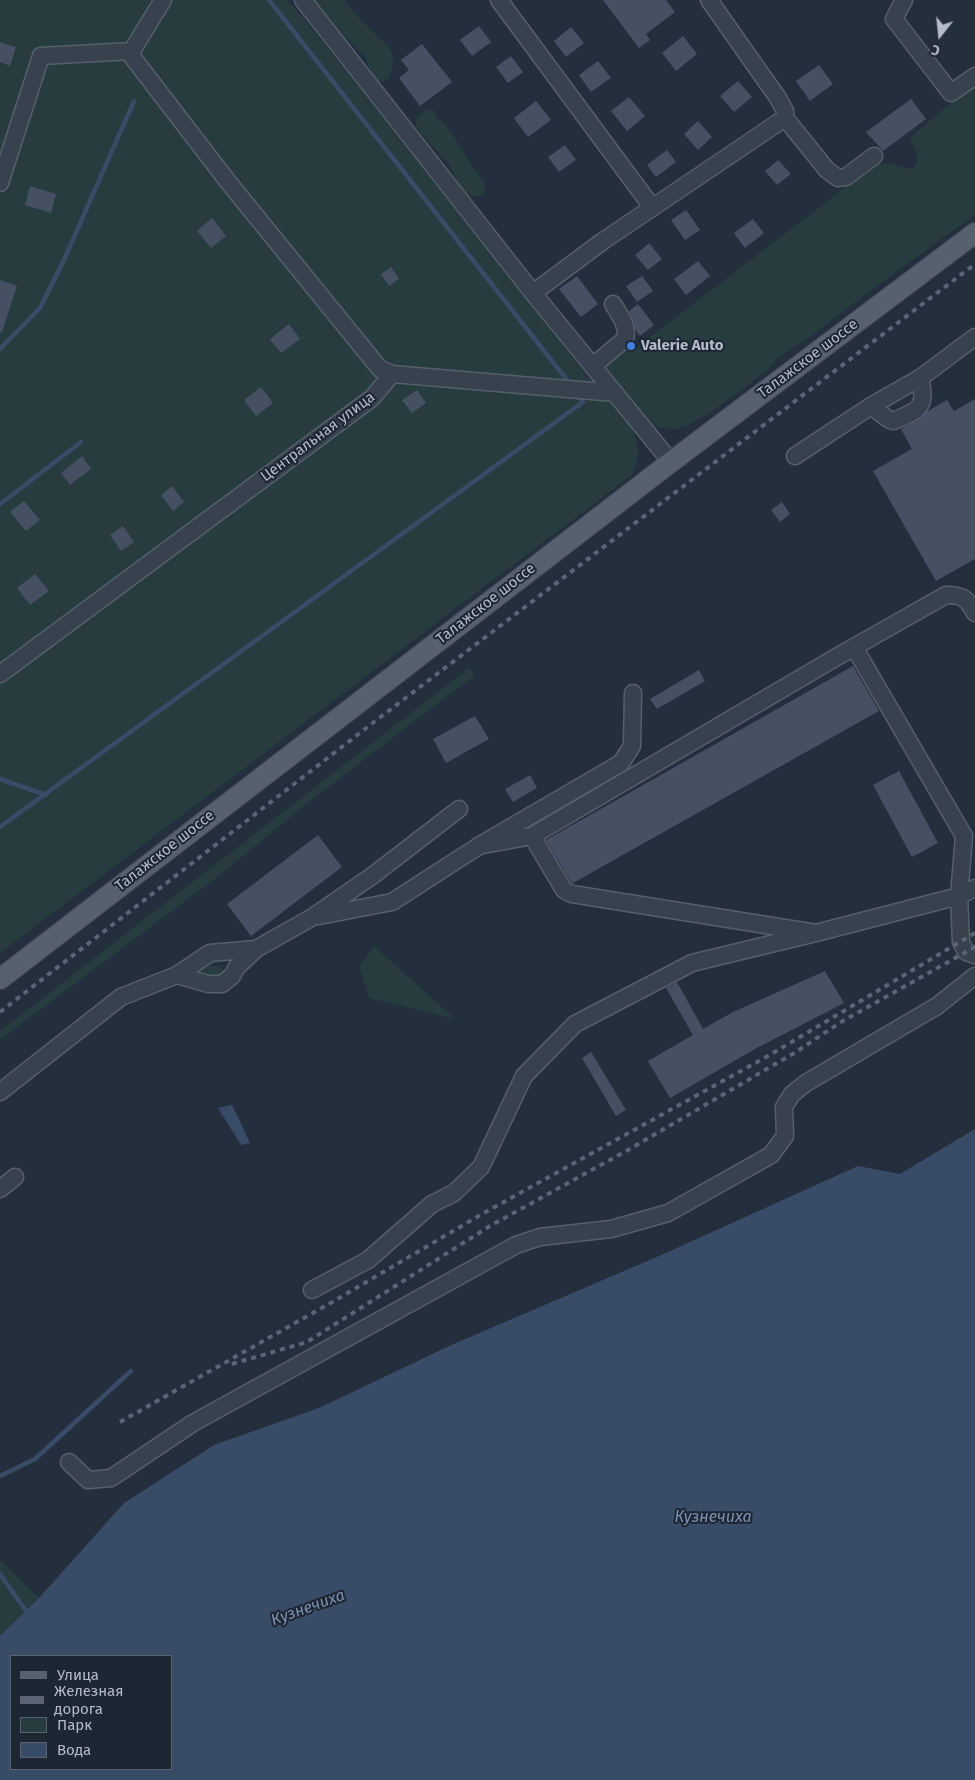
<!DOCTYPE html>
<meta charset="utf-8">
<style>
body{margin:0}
#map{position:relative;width:975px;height:1780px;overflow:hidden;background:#242f3e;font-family:"Fira Sans",sans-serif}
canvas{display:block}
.legend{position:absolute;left:10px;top:1655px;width:162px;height:115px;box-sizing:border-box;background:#1d2633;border:1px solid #59626f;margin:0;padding:6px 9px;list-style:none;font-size:15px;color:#b4bcc9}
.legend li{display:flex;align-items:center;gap:10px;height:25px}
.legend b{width:25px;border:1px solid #59626f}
.north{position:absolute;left:915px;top:10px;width:50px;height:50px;-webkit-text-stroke:4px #1d2633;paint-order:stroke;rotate:196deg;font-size:14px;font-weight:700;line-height:20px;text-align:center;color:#b4bcc9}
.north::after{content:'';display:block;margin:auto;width:18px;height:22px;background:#b4bcc9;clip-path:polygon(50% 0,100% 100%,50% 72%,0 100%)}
</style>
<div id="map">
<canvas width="975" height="1780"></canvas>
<ul class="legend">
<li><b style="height:6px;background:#56606e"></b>Улица</li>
<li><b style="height:6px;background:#5a6575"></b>Железная дорога</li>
<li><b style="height:14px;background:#263c3f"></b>Парк</li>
<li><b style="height:14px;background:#394c67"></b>Вода</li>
</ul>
<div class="north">С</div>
</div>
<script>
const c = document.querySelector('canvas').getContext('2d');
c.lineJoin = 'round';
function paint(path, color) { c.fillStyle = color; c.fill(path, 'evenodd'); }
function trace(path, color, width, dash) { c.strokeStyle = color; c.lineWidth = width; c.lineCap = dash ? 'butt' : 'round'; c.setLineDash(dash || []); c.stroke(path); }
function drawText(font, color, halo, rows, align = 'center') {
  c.font = font + ' "Fira Sans",sans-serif'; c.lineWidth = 4; c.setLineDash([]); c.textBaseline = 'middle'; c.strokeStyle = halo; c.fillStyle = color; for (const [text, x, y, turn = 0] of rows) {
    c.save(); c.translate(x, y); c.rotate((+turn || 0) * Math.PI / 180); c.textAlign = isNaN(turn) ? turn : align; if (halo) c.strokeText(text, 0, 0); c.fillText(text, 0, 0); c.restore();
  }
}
const green = new Path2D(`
 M0,0H287L310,26L588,377C606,395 642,428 638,456C637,462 634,469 632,475L0,953Z
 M314,0H344C351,8 357,17 365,24C381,42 405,50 387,80L382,82L377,80L369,68L364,55L344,36Z
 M975,86V215C920,254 865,294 812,335C797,347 778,354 768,370L710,413L686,426L673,430L651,425L606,370L607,362L623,346L629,353L876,164H890L912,169L917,163V154L910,138L940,112Z
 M431,109L436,112V117C447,124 456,140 463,151C469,163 478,173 486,184L483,195C474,198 468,196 462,190C456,184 456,178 453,172C446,157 430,145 420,132L416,126V119L425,110Z
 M469,668L475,675L314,798L212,881L0,1040V1031Z
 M374,946L455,1019L369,998L359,967Z
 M201,966H217L224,970V975L218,979L191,974Z
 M0,1560L39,1598L0,1636Z`);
const water = new Path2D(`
 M232,1105L250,1143L241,1145L218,1108Z
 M975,1129V1780H0V1636L39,1598L124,1503L214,1445L319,1408L449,1346L659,1256L858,1166L900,1174ZM171,1656V1769H11V1656Z`);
const stream = new Path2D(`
 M269,0L570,384
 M0,349L40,308L64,260L134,101
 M0,504L81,442
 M0,779L46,795
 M0,827L583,402L577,395
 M0,1476L35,1459L131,1371
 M0,1574L26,1611`);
const building = new Path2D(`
 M603,0H666L675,12L646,34L650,40L639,48Z
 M479,26L491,42L472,56L460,40Z
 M571,27L584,43L566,57L554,41Z
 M683,36L697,54L676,71L662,53Z
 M0,42L16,47L10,66L0,62Z
 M422,44L452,82L420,106L399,78L409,70L401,60Z
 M511,56L523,72L508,83L496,67Z
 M598,61L611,78L591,92L579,75Z
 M819,65L833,84L810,101L796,81Z
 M738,81L752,97L734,112L720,96Z
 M629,97L645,116L627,131L611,111Z
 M911,99L926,119L883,151L866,132Z
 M536,101L551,120L528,137L514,118Z
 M698,121L712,137L698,150L684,134Z
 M565,145L576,160L559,172L548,157Z
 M667,150L676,162L656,177L647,165Z
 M778,160L791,174L777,185L765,171Z
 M30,186L56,194L51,213L25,205Z
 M686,210L700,230L685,240L671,220Z
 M212,218L226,236L211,248L197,231Z
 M753,219L764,233L745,248L734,233Z
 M649,243L662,259L648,270L635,255Z
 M698,261L710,276L686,295L674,279Z
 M391,267L399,279L389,286L381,274Z
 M577,276L598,304L581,317L559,289Z
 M642,276L653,291L637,302L626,286Z
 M0,280L17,286L2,332H0Z
 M638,304L654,325L640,336L636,331L629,311Z
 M289,324L300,339L281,353L270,339Z
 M261,387L273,403L256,416L244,400Z
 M417,390L426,403L412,413L402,400Z
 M975,399V559L936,581L873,471L912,449L901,429L920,419L928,411L947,400L954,411Z
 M82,456L91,469L70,485L61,473Z
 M172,486L184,502L173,511L161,495Z
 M24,501L40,520L26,531L10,512Z
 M782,502L790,514L780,522L771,510Z
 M123,526L134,542L121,551L110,535Z
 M35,574L49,591L30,605L17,588Z
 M853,666L879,711L573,883L571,882L546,840Z
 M699,670L705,681L657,709L650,699Z
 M475,716L489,739L446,763L433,739Z
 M899,771L938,843L912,857L873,785Z
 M530,775L537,788L513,802L505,789Z
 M318,835L342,867L251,936L227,904Z
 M825,971L844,1003L755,1049L670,1098L648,1061L693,1035L666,988L677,982L703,1029L733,1012Z
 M591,1052L626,1110L616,1116L582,1058Z`);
const minor = new Path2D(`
 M303,0L533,293L671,462
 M499,0L652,207
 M904,0L894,19L951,93L975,76
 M785,118L827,170L838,178L846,177L874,156
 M0,183L41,56L132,51
 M533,293L603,241L785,118V111L778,98L709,0
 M593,366L625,339C629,327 619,314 613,304
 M392,374L615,393
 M871,406L888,419L893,421C920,410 927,408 920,378
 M795,456L871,406L920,378L975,337
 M854,647L964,836L959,896L961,942L966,952L975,955
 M0,674L372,398L392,374L380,369L229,183L130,54L163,0
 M532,836L564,890L572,894L816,933L959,896L975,888
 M478,846L532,836L840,655L946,595C962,595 967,598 975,613
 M319,916L392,902L482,844L621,763L632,746L633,693
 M177,975L208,984H222L232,976L237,967L256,949
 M0,1092L121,997L177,975L210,953L256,949L311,918L372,876L459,809
 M0,1189L15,1177
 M312,1290L368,1260L432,1204L454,1193L481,1167L524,1076L575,1024L692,963L816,933
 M69,1462L88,1480L111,1478L193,1423L516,1245L540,1237L611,1229L668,1213L771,1155L785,1136L784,1107L792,1094L806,1083L937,1006L975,976`);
const major = new Path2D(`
 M0,979L671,462L975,233`);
const rail = new Path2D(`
 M0,1012L374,722L975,264
 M232,1364L307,1342L490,1226L628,1150L796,1052L841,1022L975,947
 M120,1422L334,1301L482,1214L768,1056L975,933`);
const markers = [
 [631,346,5,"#3f7fe0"]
];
const poiNames = [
 ["Valerie Auto",641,346]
];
const streetNames = [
 ["Талажское шоссе",808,359,-37],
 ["Центральная улица",318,437,-37],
 ["Талажское шоссе",486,604,-38],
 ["Талажское шоссе",165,851,-38]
];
const waterNames = [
 ["Кузнечиха",713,1518],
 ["Кузнечиха",308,1608,-20]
];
paint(green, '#263c3f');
paint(water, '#394c67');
trace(stream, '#394c67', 4.5);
paint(building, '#455162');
trace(minor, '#565f6c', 19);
trace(major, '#414a57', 22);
trace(minor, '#38414e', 16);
trace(major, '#56606e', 20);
trace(rail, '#5a6575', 4, [5, 5]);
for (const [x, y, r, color] of markers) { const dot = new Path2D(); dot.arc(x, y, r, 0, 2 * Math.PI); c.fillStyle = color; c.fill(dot); trace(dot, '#1d2633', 2); }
drawText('bold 15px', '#b4bcc9', '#1d2633', poiNames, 'left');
drawText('15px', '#b4bcc9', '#1d2633', streetNames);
drawText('italic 16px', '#7c92b1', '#1d2633', waterNames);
</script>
